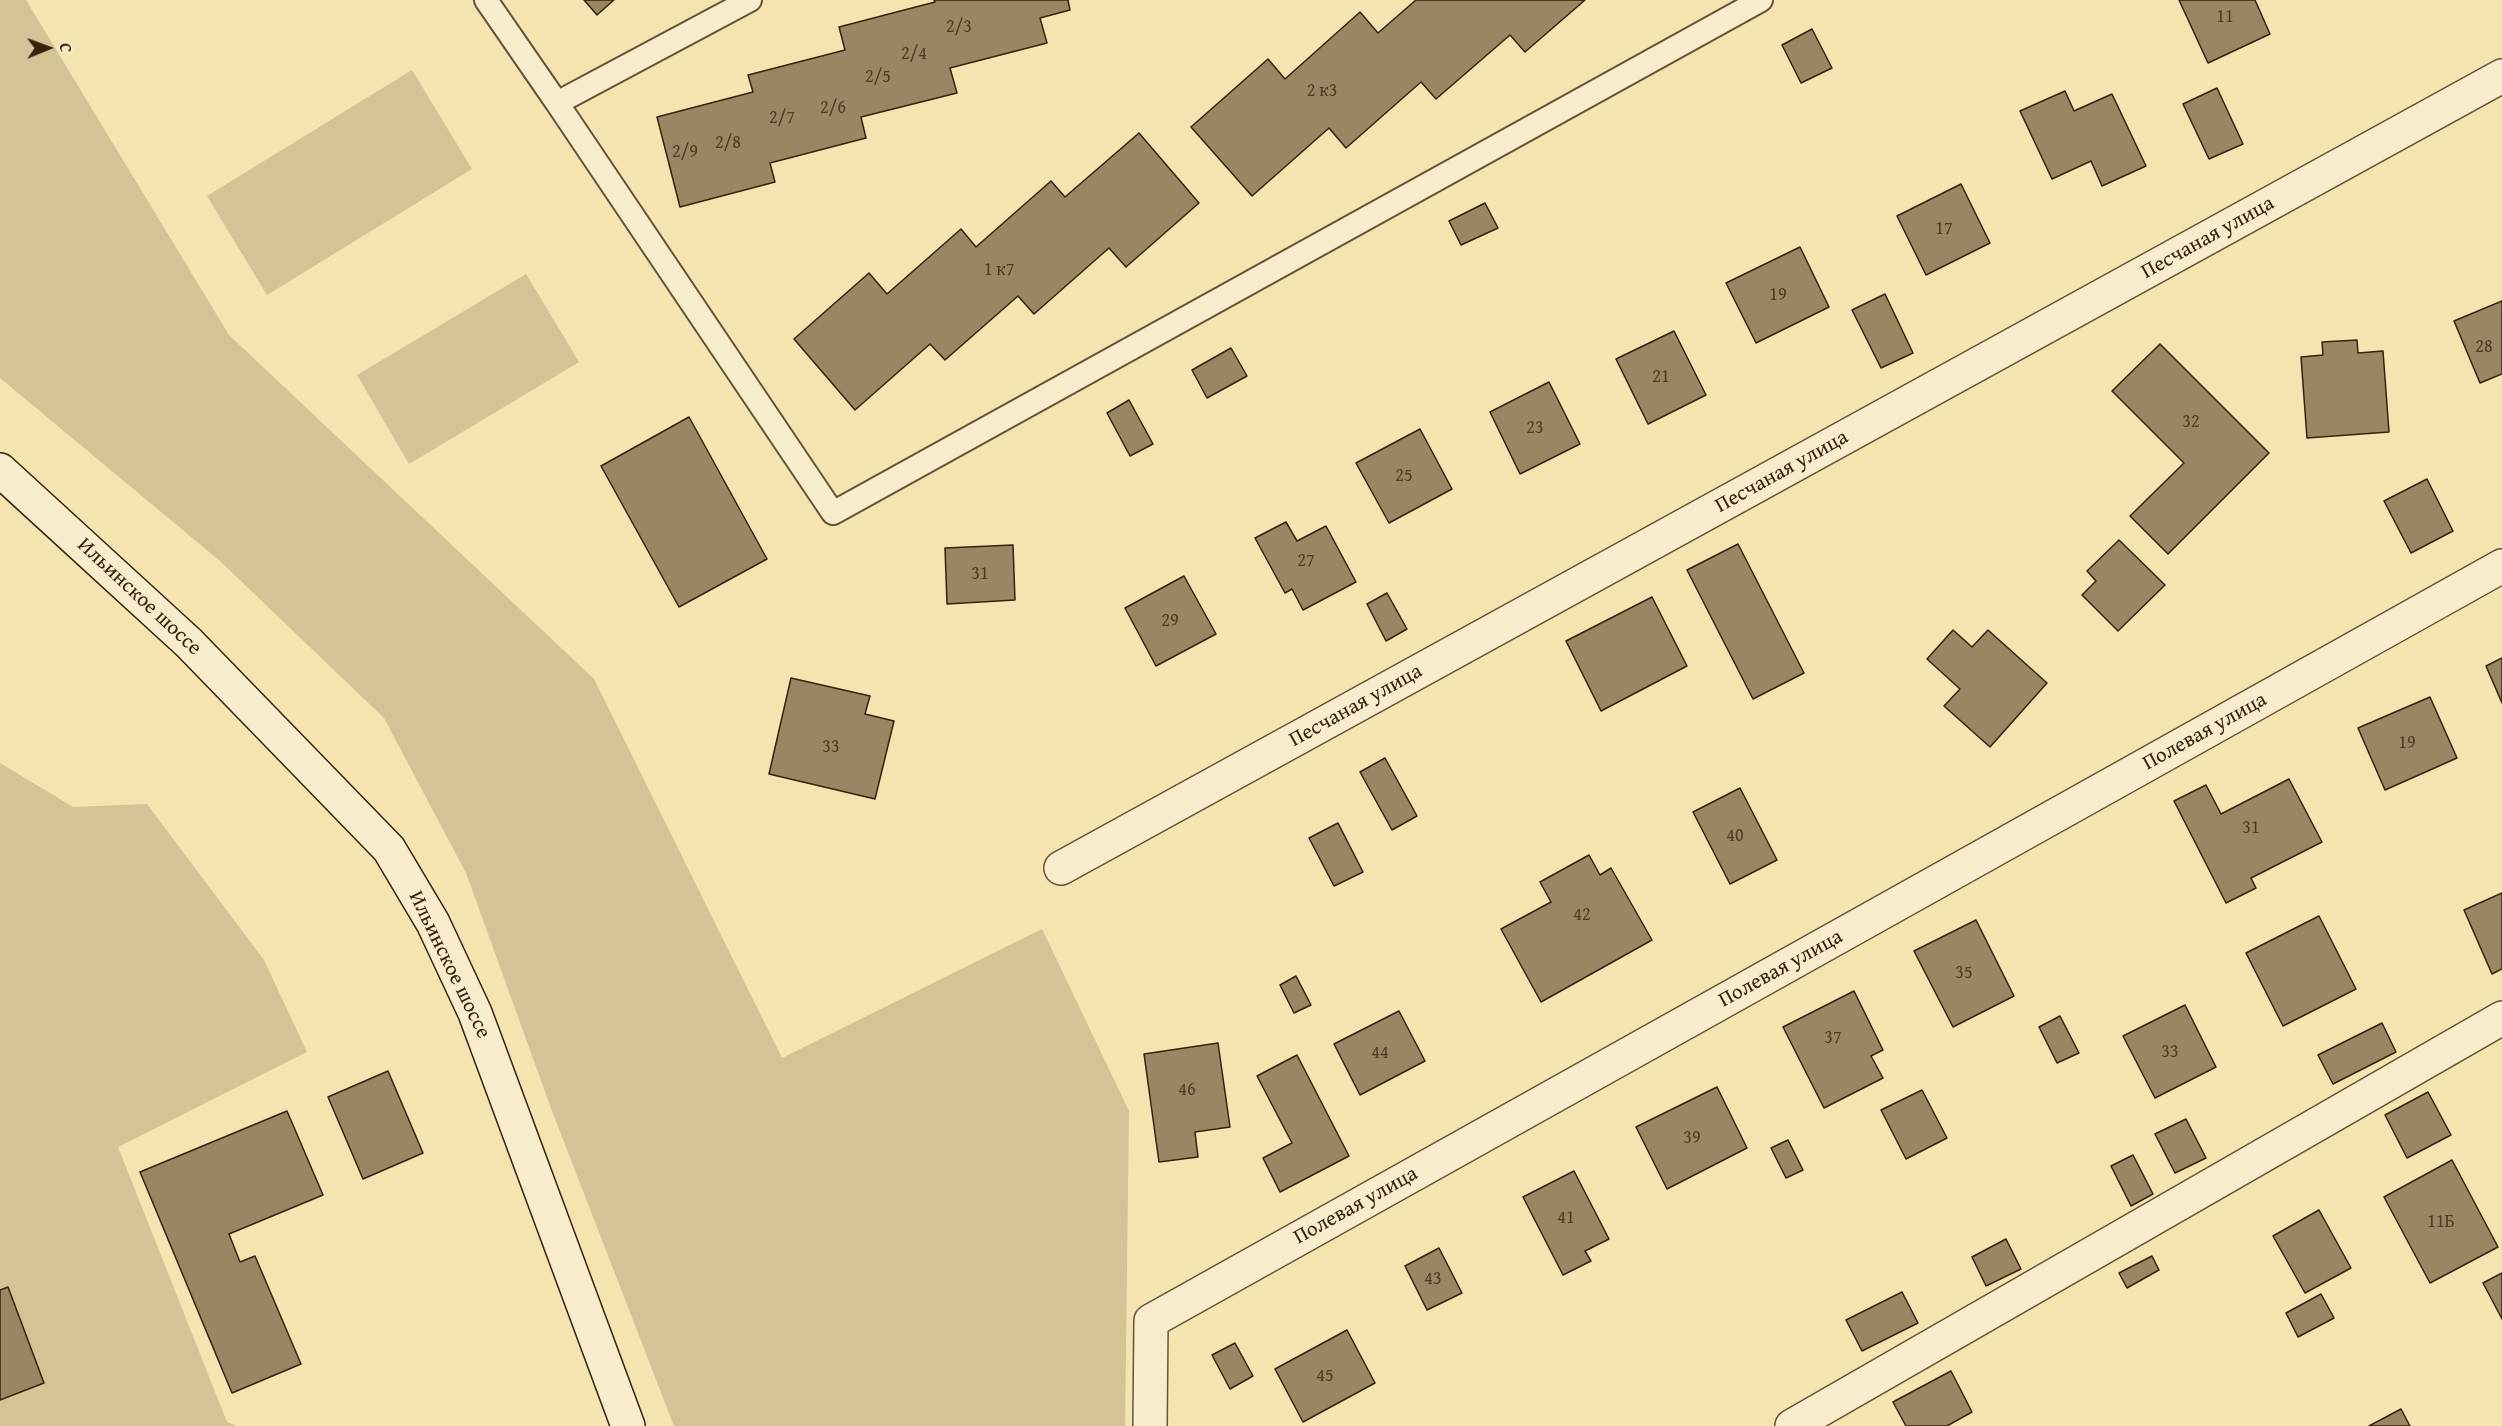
<!DOCTYPE html>
<meta charset="utf-8">
<style>
body{margin:0}
#map{position:relative;width:2502px;height:1426px;overflow:hidden;background:#f3e4b0;font-family:"Gentium Book Plus",serif}
canvas{display:block}
.north{position:absolute;left:18px;top:18px;width:60px;height:60px;-webkit-text-stroke:4px #f7edcc;paint-order:stroke;rotate:89deg;font-size:16px;font-weight:700;line-height:24px;text-align:center;color:#38210f}
.north::after{content:'';display:block;margin:auto;width:21px;height:27px;background:#38210f;clip-path:polygon(50% 0,100% 100%,50% 72%,0 100%)}
</style>
<div id="map">
<canvas width="2502" height="1426"></canvas>
<div class="north">С</div>
</div>
<script>
const c = document.querySelector('canvas').getContext('2d');
c.lineJoin = 'round';
function paint(path, color) { c.fillStyle = color; c.fill(path, 'evenodd'); }
function trace(path, color, width, dash) { c.strokeStyle = color; c.lineWidth = width; c.lineCap = dash ? 'butt' : 'round'; c.setLineDash(dash || []); c.stroke(path); }
function drawText(font, color, halo, rows, align = 'center') {
  c.font = font + ' "Gentium Book Plus",serif'; c.lineWidth = 4.5; c.setLineDash([]); c.textBaseline = 'middle'; c.strokeStyle = halo; c.fillStyle = color; for (const [text, x, y, turn = 0] of rows) {
    c.save(); c.translate(x, y); c.rotate((+turn || 0) * Math.PI / 180); c.textAlign = isNaN(turn) ? turn : align; if (halo) c.strokeText(text, 0, 0); c.fillText(text, 0, 0); c.restore();
  }
}
const green = new Path2D(`
 M0,0H26L229,335L594,679L782,1058L1042,929L1129,1111L1125,1426H674L552,1111L466,873L384,718L220,561L0,378Z
 M412,70L472,169L267,295L207,196Z
 M526,274L579,362L409,464L357,375Z
 M0,763L73,807L147,804L264,960L307,1052L118,1147L227,1422L237,1426H0Z`);
const building = new Path2D(`
 M584,0H614L597,15Z
 M934,0H1068L1070,10L1040,18L1047,43L950,68L957,93L861,117L866,138L770,163L775,182L680,207L657,117L753,92L748,75L845,50L839,27L935,2Z
 M1416,0H1585L1525,52L1510,35L1436,99L1421,82L1346,148L1329,128L1252,196L1191,127L1268,59L1285,79L1360,12L1378,33Z
 M2179,0H2255L2270,34L2208,63Z
 M1812,29L1832,68L1801,83L1782,45Z
 M2217,88L2243,144L2209,159L2183,104Z
 M2065,91L2074,111L2112,94L2146,166L2102,186L2091,161L2052,179L2020,111Z
 M1139,133L1199,203L1126,267L1109,248L1034,314L1018,296L945,360L930,344L855,410L794,339L869,273L887,294L961,229L976,247L1051,181L1065,197Z
 M1961,184L1990,243L1926,275L1897,216Z
 M1485,203L1498,228L1461,245L1449,221Z
 M1800,247L1829,307L1756,343L1726,283Z
 M1885,294L1913,353L1881,368L1852,310Z
 M2502,301V374L2480,383L2454,321Z
 M1674,331L1706,395L1648,424L1616,359Z
 M2357,340L2358,353L2383,351L2389,432L2307,438L2301,357L2323,355L2322,342Z
 M2160,344L2269,453L2168,554L2130,516L2184,463L2112,391Z
 M1231,348L1247,376L1207,398L1192,370Z
 M1549,382L1580,444L1520,474L1490,412Z
 M1129,400L1153,444L1130,456L1107,413Z
 M689,417L767,559L679,607L601,466Z
 M1420,429L1452,489L1389,523L1356,463Z
 M2427,479L2453,531L2411,553L2384,501Z
 M1286,522L1297,541L1326,526L1356,582L1303,610L1292,589L1285,593L1255,538Z
 M2119,540L2165,585L2118,631L2082,595L2096,581L2087,571Z
 M1738,544L1804,673L1753,699L1687,570Z
 M1013,545L1015,600L947,604L945,548Z
 M1184,576L1216,634L1156,666L1125,608Z
 M1387,593L1407,629L1386,641L1367,604Z
 M1652,597L1687,666L1601,711L1566,641Z
 M1953,630L1972,647L1988,630L2047,683L1990,747L1944,706L1960,689L1927,659Z
 M2502,658V703L2486,666Z
 M791,678L870,696L865,714L894,721L875,799L769,774Z
 M2430,697L2457,758L2385,790L2358,728Z
 M1385,758L1417,816L1392,830L1360,772Z
 M2289,779L2322,842L2251,878L2256,888L2226,903L2174,801L2206,785L2221,814Z
 M1740,788L1777,860L1730,884L1693,812Z
 M1338,823L1363,872L1334,886L1309,838Z
 M1589,855L1600,875L1611,868L1652,940L1541,1002L1501,929L1551,902L1540,882Z
 M2502,893V969L2492,974L2464,910Z
 M2319,916L2356,989L2283,1026L2246,953Z
 M1976,920L2014,996L1953,1027L1914,951Z
 M1296,976L1311,1005L1294,1013L1280,985Z
 M1854,991L1883,1050L1871,1056L1883,1078L1824,1108L1783,1027Z
 M2185,1005L2216,1067L2155,1098L2123,1036Z
 M1399,1011L1425,1061L1360,1095L1334,1044Z
 M2060,1016L2079,1053L2057,1063L2039,1027Z
 M2382,1023L2396,1052L2333,1084L2318,1055Z
 M1218,1043L1230,1127L1195,1132L1198,1157L1159,1162L1144,1054Z
 M1297,1055L1349,1156L1280,1192L1263,1158L1292,1143L1257,1076Z
 M388,1071L423,1153L363,1179L328,1097Z
 M1717,1087L1747,1148L1667,1189L1636,1127Z
 M1922,1090L1947,1138L1906,1159L1881,1110Z
 M2428,1092L2451,1135L2407,1158L2385,1115Z
 M287,1111L323,1195L229,1234L240,1262L255,1256L301,1364L232,1393L140,1172Z
 M2186,1119L2206,1158L2175,1173L2155,1134Z
 M1788,1140L1803,1170L1786,1178L1771,1148Z
 M2133,1155L2153,1194L2131,1206L2111,1166Z
 M2452,1160L2498,1247L2430,1283L2384,1197Z
 M1574,1171L1609,1239L1585,1251L1591,1261L1563,1275L1523,1197Z
 M2319,1210L2351,1268L2305,1293L2273,1236Z
 M2006,1239L2021,1269L1986,1286L1972,1257Z
 M1439,1248L1462,1293L1427,1310L1405,1266Z
 M2152,1256L2159,1270L2127,1288L2119,1273Z
 M2502,1273V1319L2483,1283Z
 M8,1287L44,1383L0,1400V1290Z
 M1902,1292L1918,1323L1862,1351L1846,1320Z
 M2321,1294L2334,1318L2298,1337L2286,1313Z
 M1347,1330L1375,1383L1303,1422L1275,1369Z
 M1235,1343L1253,1376L1230,1389L1212,1355Z
 M1951,1371L1972,1412L1947,1426H1906L1893,1402Z
 M2401,1409L2410,1426H2369Z`);
const lane = new Path2D(`
 M486,0L557,103L750,0
 M557,103L833,513L1761,0`);
const street = new Path2D(`
 M1061,868L2502,76
 M1150,1426L1151,1321L2502,566
 M1792,1426L2502,1018`);
const secondary = new Path2D(`
 M0,470L189,643L389,849L433,923L475,1013L628,1426`);
const numberNames = [
 ["11",2225,17],
 ["2/3",959,27],
 ["2/4",914,54],
 ["2/5",878,77],
 ["2 к3",1322,91],
 ["2/6",833,108],
 ["2/7",782,118],
 ["2/8",728,143],
 ["2/9",685,152],
 ["17",1944,229],
 ["1 к7",999,270],
 ["19",1778,295],
 ["28",2484,347],
 ["21",1661,377],
 ["32",2191,422],
 ["23",1535,428],
 ["25",1404,476],
 ["27",1306,561],
 ["31",980,574],
 ["29",1170,621],
 ["19",2407,743],
 ["33",831,747],
 ["31",2251,828],
 ["40",1735,836],
 ["42",1582,915],
 ["35",1964,973],
 ["37",1833,1038],
 ["33",2170,1052],
 ["44",1380,1053],
 ["46",1187,1090],
 ["39",1692,1138],
 ["41",1566,1218],
 ["11Б",2441,1222],
 ["43",1433,1279],
 ["45",1325,1376]
];
const streetNames = [
 ["Песчаная улица",2208,238,-29],
 ["Песчаная улица",1782,472,-29],
 ["Ильинское шоссе",139,597,43],
 ["Песчаная улица",1356,706,-29],
 ["Полевая улица",2205,732,-29],
 ["Ильинское шоссе",449,965,64],
 ["Полевая улица",1781,969,-29],
 ["Полевая улица",1356,1206,-29]
];
paint(green, '#d3c395');
paint(building, '#998663');
trace(building, '#38210f', 1.5);
trace(lane, '#675237', 26);
trace(street, '#675237', 36);
trace(secondary, '#38210f', 36);
trace(lane, '#f7edcc', 22);
trace(street, '#f7edcc', 33);
trace(secondary, '#f7edcc', 33);
drawText('18px', '#503a24', null, numberNames);
drawText('21px', '#38210f', '#f7edcc', streetNames);
</script>
